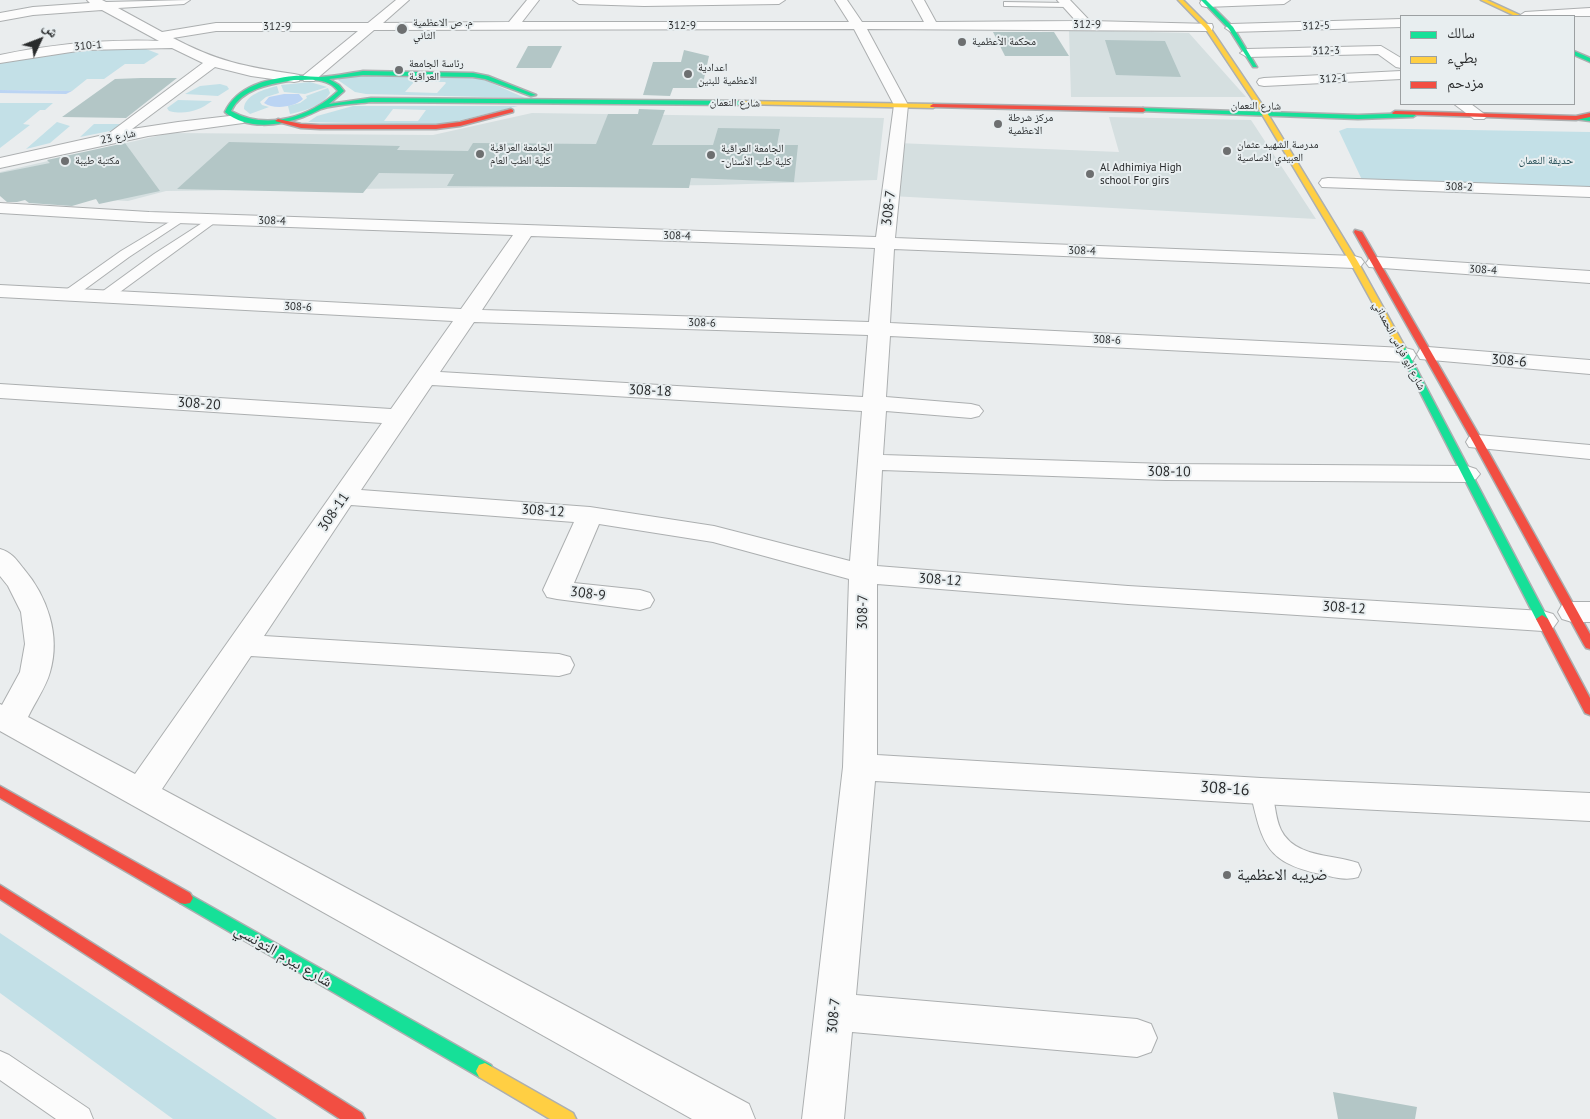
<!DOCTYPE html>
<meta charset="utf-8">
<style>
body{margin:0}
#map{position:relative;width:1590px;height:1119px;overflow:hidden;background:#eaedee;font-family:"PT Sans","Noto Naskh Arabic",sans-serif}
canvas{display:block}
.legend{position:absolute;left:1400px;top:15px;width:175px;height:90px;box-sizing:border-box;background:#e8eef0;border:1px solid #9ca0a2;margin:0;padding:6px 9px;list-style:none;font-size:15px;color:#292b2c}
.legend li{display:flex;align-items:center;gap:10px;height:25px}
.legend b{width:25px;border:1px solid #9ca0a2}
.north{position:absolute;left:15px;top:15px;width:50px;height:50px;-webkit-text-stroke:4px #e8eef0;paint-order:stroke;rotate:47deg;font-size:14px;font-weight:700;line-height:20px;text-align:center;color:#292b2c}
.north::after{content:'';display:block;margin:auto;width:18px;height:22px;background:#292b2c;clip-path:polygon(50% 0,100% 100%,50% 72%,0 100%)}
</style>
<div id="map">
<canvas width="1590" height="1119"></canvas>
<ul class="legend">
<li><b style="height:6px;background:#16e098"></b>سالك</li>
<li><b style="height:6px;background:#ffcf43"></b>بطيء</li>
<li><b style="height:6px;background:#f24e42"></b>مزدحم</li>
</ul>
<div class="north">ش</div>
</div>
<script>
const c = document.querySelector('canvas').getContext('2d');
c.lineJoin = 'round';
function paint(path, color) { c.fillStyle = color; c.fill(path, 'evenodd'); }
function trace(path, color, width, dash) { c.strokeStyle = color; c.lineWidth = width; c.lineCap = dash ? 'butt' : 'round'; c.setLineDash(dash || []); c.stroke(path); }
function drawText(font, color, halo, rows, align = 'center') {
  c.font = font + ' "PT Sans","Noto Naskh Arabic",sans-serif'; c.lineWidth = 4; c.setLineDash([]); c.textBaseline = 'middle'; c.strokeStyle = halo; c.fillStyle = color; for (const [text, x, y, turn = 0] of rows) {
    c.save(); c.translate(x, y); c.rotate((+turn || 0) * Math.PI / 180); c.textAlign = isNaN(turn) ? turn : align; if (halo) c.strokeText(text, 0, 0); c.fillText(text, 0, 0); c.restore();
  }
}
const built = new Path2D(`
 M1069,30L1189,33L1246,97H1071Z
 M532,113L884,118L877,180L716,185L166,191L128,201L0,194V172L170,133L433,135Z
 M1109,117L1251,120L1316,219L891,196L897,143L1119,152Z`);
const green = new Path2D(`
 M112,49H146L159,54L144,64H125L104,79H87L72,91L0,90V63L64,53Z
 M342,76L478,77L525,98L366,94L355,92L338,80ZM414,82H445L446,83L437,93L405,92Z
 M310,82L327,87L305,94L284,92L281,85Z
 M220,84L227,86L229,89L218,96L185,94L200,86Z
 M277,86L279,93L266,97L260,102L262,105L269,107L250,114L244,109C244,95 265,89 277,86Z
 M328,88L330,93C323,106 304,111 290,114L288,106L300,103L307,98L306,96Z
 M178,100L212,101C199,111 185,115 169,111L167,108Z
 M0,103H53L45,110H40L23,124L30,125L0,148Z
 M353,106H518L441,125L308,122L317,116ZM393,109L426,110L418,121H384Z
 M57,122L70,126L50,143L26,149Z
 M94,124H122L115,130L80,137Z
 M1347,128L1590,132V192L1363,182L1339,131Z
 M0,933L277,1119H173L0,993Z`);
const water = new Path2D(`
 M0,90L72,91L66,94L0,93Z
 M284,94H299L303,99C295,107 274,110 264,103L269,97Z`);
const building = new Path2D(`
 M993,32H1054L1069,56H1005Z
 M1105,40L1165,41L1181,77L1116,75Z
 M528,46H562L551,68H516Z
 M684,50L709,56L702,88H673L670,96L643,95L653,62H681Z
 M141,78H177L126,118L62,117L115,79Z
 M639,109L665,110L652,145H713L718,128L780,129L777,145H798L794,182L691,178L689,188L447,186L454,174L379,173L363,193L177,189L229,142L400,146L397,150L468,151L473,143L596,144L608,114H638Z
 M125,143L160,191L99,204L96,199L72,206L29,203L25,200L17,202H7L0,196V173L50,163L47,160Z
 M1333,1092L1417,1107L1415,1119H1338Z`);
const lane = new Path2D(`
 M1004,2L1067,3L1071,5L1067,7L1007,6H1004Z
 M181,215L187,218L185,220L129,257L73,298H63L62,295L63,292L121,251Z
 M213,216L219,219L217,221L109,300H99L98,297L99,294L154,254Z
 M1261,782L1269,785C1276,799 1274,816 1281,830C1295,858 1333,854 1358,863L1361,870L1358,877C1346,881 1333,877 1320,874C1264,862 1262,841 1250,791L1253,785Z
 M0,1051L9,1055L89,1109L93,1119H56L0,1080Z`);
const street = new Path2D(`
 M87,0H102L106,2L190,0L184,4L118,8L162,32L216,23H368L396,0H409L383,23L509,22L527,0H539L522,22H849L835,0H847L862,22H924L912,0H924L936,22L1076,21L1057,0H1070L1090,21L1212,24L1213,27L1212,30L1207,31L867,29L908,105L895,238L1354,256L1361,258L1364,262L1361,266L1354,268L894,249L890,323L1405,348L1413,350L1416,355L1413,360L1405,362L890,336L886,397L971,404L979,406L983,411L979,416L971,418L886,411L883,455L1166,464L1467,466L1476,469L1480,474L1476,479L1467,482L1166,480L882,470L877,566L1128,586L1543,611L1553,614L1558,621L1553,628L1543,631L1128,604L877,584V755L1261,778L1590,793V821L1261,804L875,781L856,995L1137,1019L1151,1024L1157,1038L1151,1052L1137,1057L852,1032L844,1119H802L843,767L849,579L713,542L599,524L574,583L640,590L650,593L654,600L650,607L640,610L557,599L547,597L543,590L574,522L351,505L264,636L559,654L570,657L574,665L570,673L559,676L251,656L162,789L749,1104L755,1119H692L0,731V704L2,705L20,672L25,644L21,612L8,586L0,576V549C11,552 16,559 23,568C47,596 61,635 50,672C46,687 35,702 28,717L135,774L382,423L0,398V384L391,409L453,321L0,297V285L461,309L513,235L149,222L0,213V203L149,212L876,237L894,105L854,29L374,30L314,81H304L302,78L304,75L358,31H216L173,38C216,61 246,67 294,74L299,75L301,78L299,81L294,82L251,76L215,67L132,129L178,122L238,115L243,117L246,120L243,123L148,136L0,168V158L108,134L203,63L172,48L84,50L0,63V55C53,44 105,39 159,41L102,10L33,15L0,21V13L33,7L90,3ZM531,236L875,248L869,322L482,310ZM474,322L868,335L863,397L440,372ZM432,385L862,411L850,561L714,526L590,507L361,490Z
 M573,0H785L779,4L644,6L579,4Z
 M1202,0H1290L1284,4L1206,7L1202,6L1200,3Z
 M1590,8V16H1519L1525,12Z
 M1401,19V27L1231,32L1225,28L1231,24Z
 M1381,46L1401,58V68L1396,67L1378,54L1247,57L1240,53L1247,49Z
 M1401,71V79L1264,86L1259,85L1257,82L1259,79L1264,78Z
 M1454,104H1471L1487,116L1484,119H1474Z
 M1328,178L1590,187V197L1322,187L1319,183L1322,179Z
 M1376,257L1590,271V283L1369,267L1366,263L1369,259Z
 M1428,347L1590,360V374L1420,359L1417,354L1420,349Z
 M1478,435L1590,445V459L1469,447L1466,442L1469,437Z
 M1572,602H1590V622H1572L1562,619L1558,612L1562,605Z`);
const fast = new Path2D(`
 M1201,0H1206L1233,27L1257,67H1253L1229,29Z
 M1574,51L1590,58V62L1574,55Z
 M363,71L473,73L488,76L536,95L531,96L485,79L473,77L363,75L329,79L339,85L344,91L329,104L371,98L741,101L744,103L741,105L371,102C355,104 336,104 321,109C315,112 309,115 303,117C279,126 246,130 225,112C237,86 267,79 294,76C303,75 312,77 321,77C335,76 349,73 363,71ZM294,80C309,80 328,77 338,91C310,117 267,131 231,111C242,88 271,84 294,80Z
 M1143,108L1358,115L1413,113L1416,115L1413,117L1358,119L1141,111L1140,110Z
 M1574,117H1590V121L1574,119Z
 M1401,344L1405,347L1548,619L1546,622H1538L1536,619L1397,347Z
 M185,892L491,1065L494,1071L491,1077L485,1079L479,1077L180,903L177,898L180,893Z`);
const slow = new Path2D(`
 M1178,0H1183L1209,26L1263,106L1358,262L1405,347L1404,349H1398L1397,347L1350,262L1257,106L1205,28Z
 M1481,0H1487L1522,16H1515Z
 M741,101L933,104L936,106L933,108L739,104V102Z
 M485,1063L573,1113L576,1119H550L479,1077L476,1071L479,1065Z`);
const jam = new Path2D(`
 M933,104L1143,108L1146,110L1143,112L931,107L930,106Z
 M511,109L513,110V112L460,126L436,129H320L301,128L275,121L278,119L301,124L320,125H436L460,122Z
 M1395,111L1576,116L1590,113V117L1576,120L1393,114L1392,113Z
 M1355,230L1362,232L1483,442L1590,634V649L1586,648L1584,645L1473,442L1354,232Z
 M1542,615L1548,619L1590,698V715L1585,713L1536,619Z
 M0,786L190,893L193,898L190,903L185,904L180,903L0,798Z
 M0,885L362,1113L365,1119H340L0,899Z`);
const markers = [
 [402,29,6,"#6d6f70"],
 [962,42,5,"#6d6f70"],
 [399,70,5,"#6d6f70"],
 [688,74,5,"#6d6f70"],
 [998,124,5,"#6d6f70"],
 [1227,151,5,"#6d6f70"],
 [480,154,5,"#6d6f70"],
 [711,155,5,"#6d6f70"],
 [65,161,5,"#6d6f70"],
 [1090,174,5,"#6d6f70"],
 [1227,875,5,"#6d6f70"]
];
const farPoinames = [
 ["م. ص الاعظمية",413,23],
 ["الثاني",413,36],
 ["محكمة الأعظمية",972,42],
 ["رئاسة الجامعة",409,64],
 ["العراقية",409,77],
 ["اعدادية",698,68],
 ["الاعظمية للبنين",698,81],
 ["مركز شرطة",1008,118],
 ["الاعظمية",1008,131],
 ["مدرسة الشهيد عثمان",1237,145],
 ["العبيدي الاساسية",1237,158],
 ["الجامعة العراقية",490,148],
 ["كلية الطب العام",490,161],
 ["الجامعة العراقية",721,149],
 ["-كلية طب الأسنان",721,162],
 ["مكتبة طيبة",75,161],
 ["Al Adhimiya High",1100,168],
 ["school For girs",1100,181]
];
const farStreetnames = [
 ["312-9",1087,25],
 ["312-9",682,26],
 ["312-5",1316,26,-2],
 ["312-9",277,27],
 ["310-1",88,46,-5],
 ["312-3",1326,51,-1],
 ["312-1",1333,79,-3],
 ["شارع النعمان",735,103,1],
 ["شارع النعمان",1256,106,1],
 ["شارع 23",118,137,-12],
 ["308-2",1459,187,2],
 ["308-4",272,221,2],
 ["308-4",677,236,2],
 ["308-4",1082,251,2],
 ["308-4",1483,270,4],
 ["308-6",298,307,3],
 ["308-6",702,323,2],
 ["308-6",1107,340,3],
 ["شارع أبو فراس الحمداني",1399,346,62]
];
const farParknames = [
 ["حديقة النعمان",1546,161]
];
const streetNames = [
 ["308-7",889,208,-83],
 ["308-6",1509,361,5],
 ["308-18",650,391,3],
 ["308-20",199,404,4],
 ["308-10",1169,472,1],
 ["308-12",543,511,4],
 ["308-11",334,512,-56],
 ["308-12",940,580,4],
 ["308-9",588,594,7],
 ["308-12",1344,608,4],
 ["308-7",863,612,-89],
 ["308-7",834,1016,-84]
];
const nearStreetnames = [
 ["308-16",1225,789,4],
 ["شارع بيرم التونسي",283,956,30]
];
const nearPoinames = [
 ["ضريبه الاعظمية",1237,875]
];
paint(built, '#d5dfe0');
paint(green, '#c3e0e7');
paint(water, '#bbd4f3');
paint(building, '#b3c6c6');
trace(lane, '#acafb0', 2);
trace(street, '#acafb0', 2);
trace(fast, '#acafb0', 3);
trace(slow, '#acafb0', 3);
trace(jam, '#acafb0', 3);
paint(lane, '#fcfcfc');
paint(street, '#fcfcfc');
paint(fast, '#16e098');
paint(slow, '#ffcf43');
paint(jam, '#f24e42');
for (const [x, y, r, color] of markers) { const dot = new Path2D(); dot.arc(x, y, r, 0, 2 * Math.PI); c.fillStyle = color; c.fill(dot); trace(dot, '#e8eef0', 2); }
drawText('11px', '#292b2c', '#e8eef0', farPoinames, 'left');
drawText('11px', '#292b2c', '#e8eef0', farStreetnames);
drawText('11px', '#1f4951', '#e8eef0', farParknames);
drawText('14px', '#292b2c', '#e8eef0', streetNames);
drawText('16px', '#292b2c', '#e8eef0', nearStreetnames);
drawText('16px', '#292b2c', '#e8eef0', nearPoinames, 'left');
</script>
